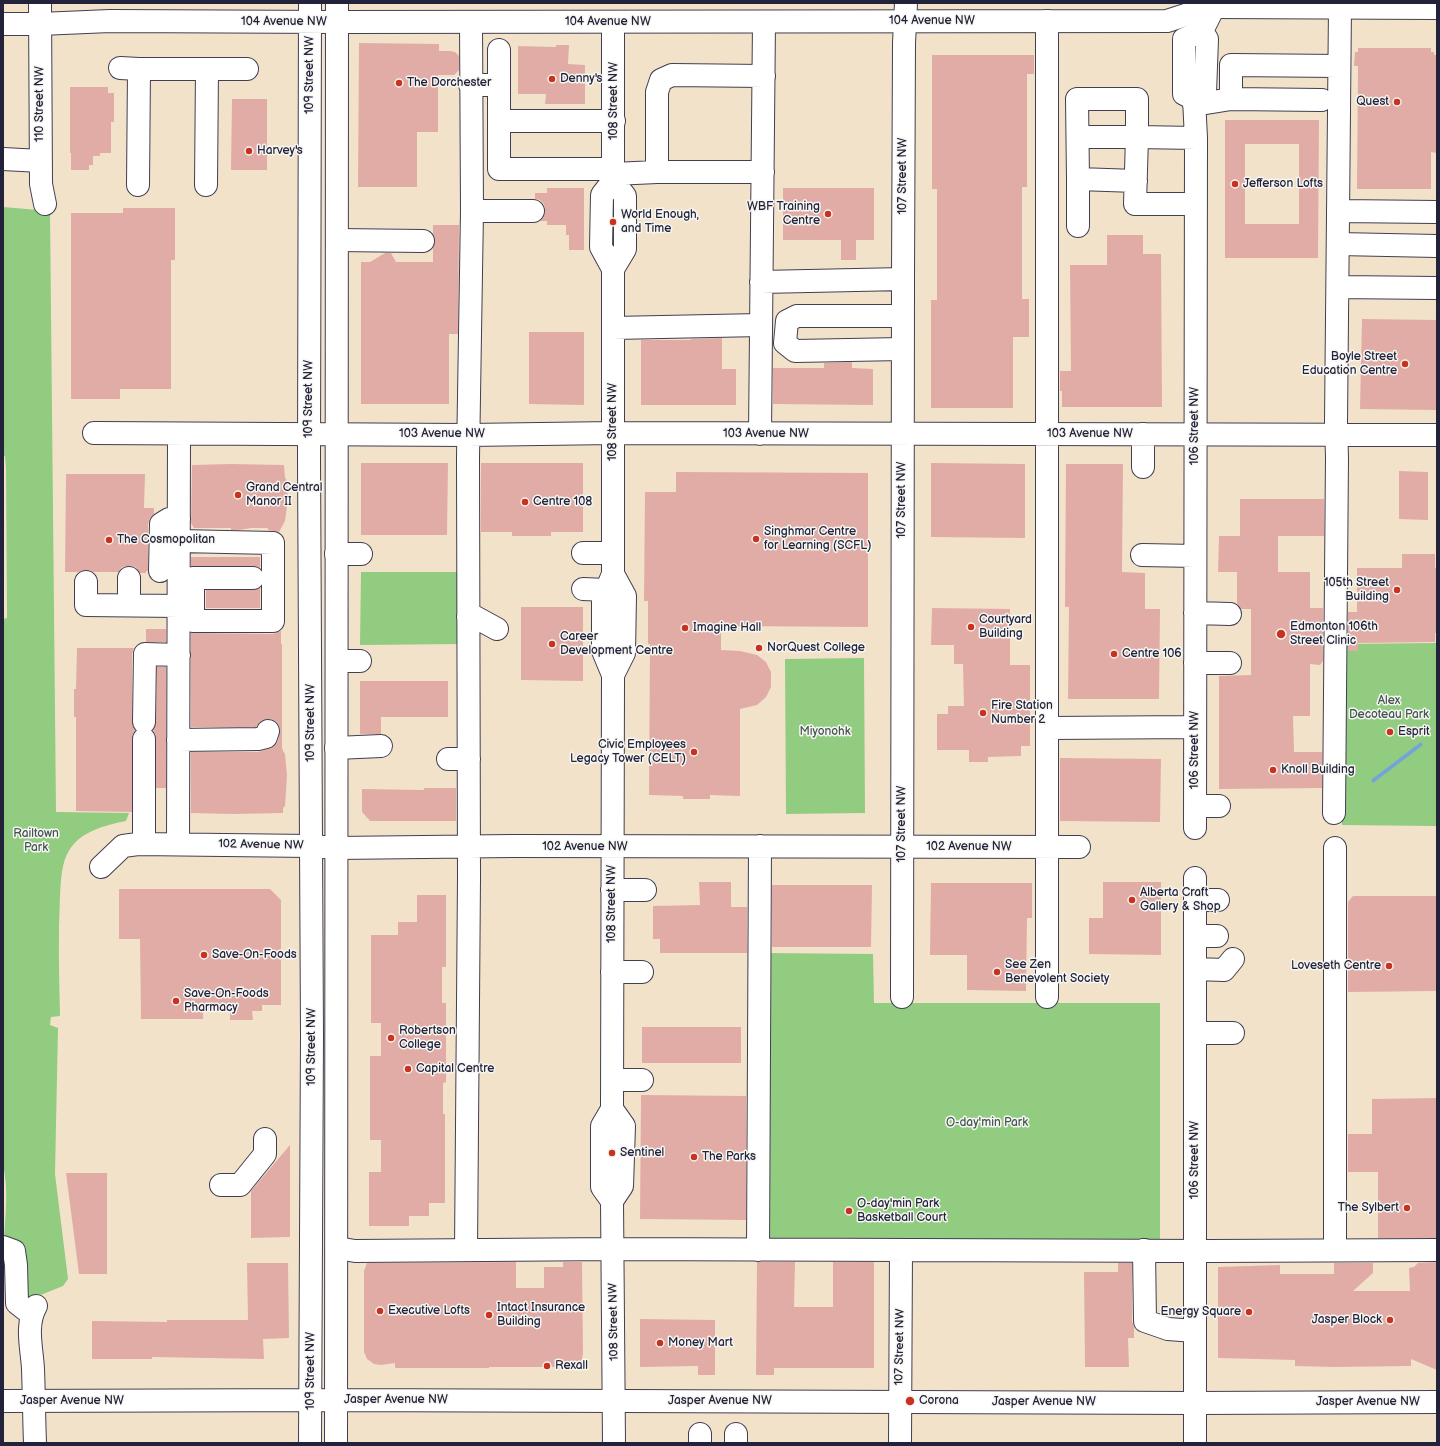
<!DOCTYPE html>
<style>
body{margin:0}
#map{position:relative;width:1440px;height:1446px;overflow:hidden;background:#f3e2ca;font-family:"Balsamiq Sans",sans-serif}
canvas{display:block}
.frame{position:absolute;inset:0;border:4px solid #22223b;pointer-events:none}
</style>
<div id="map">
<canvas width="1440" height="1446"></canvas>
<div class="frame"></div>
</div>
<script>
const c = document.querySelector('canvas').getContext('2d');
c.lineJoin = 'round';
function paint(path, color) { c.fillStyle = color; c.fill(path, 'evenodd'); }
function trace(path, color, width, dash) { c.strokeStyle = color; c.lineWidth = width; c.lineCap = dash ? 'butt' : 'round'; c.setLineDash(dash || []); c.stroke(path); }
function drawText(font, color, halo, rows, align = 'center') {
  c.font = font + ' "Balsamiq Sans",sans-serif'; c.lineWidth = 3; c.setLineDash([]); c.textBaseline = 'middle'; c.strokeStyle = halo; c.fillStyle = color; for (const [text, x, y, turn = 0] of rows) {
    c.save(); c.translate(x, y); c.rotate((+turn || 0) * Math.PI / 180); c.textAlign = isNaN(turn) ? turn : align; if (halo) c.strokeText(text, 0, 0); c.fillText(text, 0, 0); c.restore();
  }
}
const green = new Path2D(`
 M3,207L50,211L56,812L129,813L126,821C106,825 82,831 70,849C61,862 61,881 60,896C58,936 59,976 60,1016L51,1017L50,1025L58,1028L55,1174L68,1279L63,1286L28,1300L23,1298L22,1242H4C5,1216 9,1190 3,1165V619L7,618L6,468L5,456L3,455Z
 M361,572H462L461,644L360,645Z
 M1437,643V826L1342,825V644Z
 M864,658L865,813L786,814L785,659Z
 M764,953L873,954L874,1003H1160V1244L763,1243Z`);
const water = new Path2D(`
 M1421,742L1423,745L1373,783L1371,780Z`);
const building = new Path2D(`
 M359,43L439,44V51H450L455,52L459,56V70L454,75H438V132H417V187H358Z
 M556,45H569L568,64L585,65V104H545L546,94H518V46L556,47Z
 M1358,48H1431V52H1434V55H1436L1437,153L1431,152V189H1357L1358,66H1354L1355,52H1358Z
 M932,55H1034V74H1027V187H1022V299H1029V337H1013V408H931V300H937V189H932Z
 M70,87H108V93H114V122H111V153H100V156H93V165H89V170H71V153H70Z
 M232,99H267V170H231Z
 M1225,120H1319L1318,258H1225ZM1245,144H1299V224H1245Z
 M547,188H584V250H569V235H566V225H547V221H540L544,217L545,211L544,204L540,200L535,199V193H547Z
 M783,188H874V240H856V260H841V240H783Z
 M123,208H175V260H171V389H120V399H71V213H123Z
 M433,225H459L458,334H449V404H361V262H370L385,253H391L396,262H433V248L435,241L433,234Z
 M1107,235H1143V254H1161L1162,407H1062V391H1060V371H1071L1070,265H1107Z
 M1362,319L1437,320V410L1360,409Z
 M529,332H584V405L529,404Z
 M722,338V369H736V405H641V340H691V339Z
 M852,362V368L873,369V405L773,404V368H824V363Z
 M361,463H448L447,535H361Z
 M481,463H583V532H551V536H512V532H481Z
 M931,463L1025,464V538L931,537Z
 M231,464L284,465L285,478L287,481L288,499L285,521L279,532L268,530V528H251L239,530H231V528H194L191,523L192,465Z
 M1066,464H1123L1122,572L1145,573V609H1160L1159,699H1068L1069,607H1065Z
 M1399,471L1428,472V520L1399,519Z
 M676,472L868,473V627L721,626V650L740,651L757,655L766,662L771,672V687L766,697L757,705L740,709V796L710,795V799H683V796L649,795L650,644H648V601H644L645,492H676Z
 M66,474H145L144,508H154V514L150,518L148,524V571H146V573H140L136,567L129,566L122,567L118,572H93L86,570L79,572H65Z
 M1240,499H1324V536H1278V572H1310V608H1323V661L1320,665L1310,664V716H1293L1294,752H1322V788L1219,789V676L1251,675V609H1241L1237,604V572H1218L1219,536H1240Z
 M1402,554H1435V568H1437V633H1435V642L1358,643V651H1348V612H1357V568H1402Z
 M191,557H260V568L253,566H191Z
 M260,588V608H206V590H253Z
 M521,607H583V681L521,680Z
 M932,608L1010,609V665H1030V746H1021V756L988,757V762H969V750H937V714H948V706H964L963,664H954V645H931Z
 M146,629H166V642H146Z
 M281,631V644H282V747L283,751L285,754L287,775L285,806L283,808V813L233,814L191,813V752H258L269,749L274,746L278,741L280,729L277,722L272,719H266L260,721L256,727H191V633L273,634Z
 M77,648H134L132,654V722L133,728L135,730L133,733L132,739V812L76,811V717H74V689H76Z
 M157,667H166V788H156V739L155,733L153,730L156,722Z
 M360,681H448V717H381V734H360Z
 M1060,758L1161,759L1160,822L1060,821Z
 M424,788H456V821H370L362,812V789L424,790Z
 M699,882H731V907H747V953H660V939H653V906L700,905Z
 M1103,882H1161V955L1089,954V918H1103Z
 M931,883H1032V918H1027L1026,991L967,990V955H930Z
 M772,885H872L871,947H772Z
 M119,889H270L281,900V1005H262V1011H252L253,1020H230V1011H203V1019H141L140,939H119Z
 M417,895H446V967H442V1003H446V1082L443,1083V1114H445V1203H429V1216H409V1226H369V1172H381V1140H370V1056H381V1023H371V935H398V922H417Z
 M1353,896H1437V991L1348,992V902Z
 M642,1027H741V1063H642Z
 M641,1095L746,1096V1220L640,1219Z
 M1437,1098V1238H1378V1172H1348V1134H1372V1099Z
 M290,1145V1237L251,1238V1191Z
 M66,1173H107V1274H79Z
 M516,1262V1288H544V1267H563V1262H582L583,1353L582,1359L578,1364L571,1367H489V1368H395V1363L381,1365L374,1364L367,1359L364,1352V1271L367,1263Z
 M757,1262H795L794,1307H833V1262H874V1368H774V1375H756Z
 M1437,1262V1370L1411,1359V1366L1334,1367L1295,1366V1360L1218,1358V1267L1280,1265V1274H1334V1263H1373V1273L1353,1291H1410L1409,1268L1414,1267L1418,1263Z
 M247,1263H288L289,1338L263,1339L264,1359L152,1357V1359H92V1321L167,1322V1320H248Z
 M1118,1263H1132V1321L1134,1327V1338H1128L1129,1367H1085L1084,1272H1118Z
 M640,1319L715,1320V1375H698V1366L640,1367Z`);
const minor = new Path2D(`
 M40,3L41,184L45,204
 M1047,21V997
 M613,22V181L625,196V249L613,269V574L603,598V651L613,675L612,1109L602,1126V1187L612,1201L614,1443
 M499,50V85
 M120,68L139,69
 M470,85H499V169H613
 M1194,99L1196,138L1195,828
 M1194,99L1184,94V39L1202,31L1214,7
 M1194,99L1205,93L1207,39L1202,31
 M1231,99V65L1339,66
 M1194,105L1231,99L1322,100
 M499,121H614
 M1078,137H1137V99H1077L1078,179
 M1196,138L1137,137L1135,204H1196
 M3,159L41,161
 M657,172H763
 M613,174L657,172V92L661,80L672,75L764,76
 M613,181L602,195L601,247L613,269
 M138,185L139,69H247
 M206,185L207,69
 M472,211H533
 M1338,211L1437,212
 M1078,226V179L1136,181
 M337,240L423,241
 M1338,244L1437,246
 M761,282L903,279
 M1338,287L1437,288
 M613,328L761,325
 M902,349L795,351L785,343L787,321L797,316H903
 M94,433L468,435L613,433L1437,435
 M760,434L764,22
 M1143,467V434
 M179,541L273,543V621H193V578H253
 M583,553H613
 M336,554H361
 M1142,555L1195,556
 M160,571L161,524L169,519H179
 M129,578V605
 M86,582V605L179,606
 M583,589L606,590
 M1195,613L1230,614
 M468,617H475L497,629
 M337,661H360
 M1195,663H1230
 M613,675L624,653L625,596L613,574
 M144,722L145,654L179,655
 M1048,728L1195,727
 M144,739V844
 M178,740L258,739L266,737L268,731
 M336,748L381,746
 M448,759H469
 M1195,806H1219
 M1334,813L1337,458L1336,422L1340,7
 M178,844L179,434
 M101,867L123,846L138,844L311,846L336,848L512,846L1079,847
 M612,890H645
 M1195,900H1218
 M1195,936H1217
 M1195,969L1224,970L1233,959
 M612,972H642
 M902,997L903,279L904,43L906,3
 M1195,1033H1233
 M612,1080H642
 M612,1109L624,1126L622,1186L612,1201
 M221,1185H240L265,1154V1139
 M3,1247L14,1251L16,1265L17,1303L31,1314
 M337,1248L355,1251L613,1249L1209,1251L1437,1250
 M466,1250L469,878L468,458L472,211L471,22
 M758,1250L760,846
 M1144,1250L1145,1321L1168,1329L1195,1331
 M1335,1250V848
 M736,1434V1443
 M35,1443C34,1418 34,1394 33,1369C32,1348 25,1326 36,1306
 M700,1443V1434
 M900,1443L901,1250
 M1195,1443V878`);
const major = new Path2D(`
 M310,3L309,460L312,1035L310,1443
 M1204,3L1210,7H1214L1437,8
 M3,24H40L110,21L337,22L1167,21L1210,7
 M3,1401L336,1400L1195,1403L1437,1402
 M336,1443L337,3`);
const markers = [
 [552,79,4,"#c8321e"],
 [399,83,4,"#c8321e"],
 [1397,102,4,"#c8321e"],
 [249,151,4,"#c8321e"],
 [1235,184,4,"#c8321e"],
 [828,214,4,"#c8321e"],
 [613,222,4,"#c8321e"],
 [1405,364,4,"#c8321e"],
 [238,495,4,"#c8321e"],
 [525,502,4,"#c8321e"],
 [756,539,4,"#c8321e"],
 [109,540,4,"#c8321e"],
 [1397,590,4,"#c8321e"],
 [971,627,4,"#c8321e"],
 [685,628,4,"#c8321e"],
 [1281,634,5,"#c8321e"],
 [552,644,4,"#c8321e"],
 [759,648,4,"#c8321e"],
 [1114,654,4,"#c8321e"],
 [983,713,4,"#c8321e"],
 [1390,732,4,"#c8321e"],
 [694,752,4,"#c8321e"],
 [1273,770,4,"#c8321e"],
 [1132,900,4,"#c8321e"],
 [204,955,4,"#c8321e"],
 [1389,966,4,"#c8321e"],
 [997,972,4,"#c8321e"],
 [176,1001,4,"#c8321e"],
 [391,1038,4,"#c8321e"],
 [408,1069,4,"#c8321e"],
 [612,1153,4,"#c8321e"],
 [694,1157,4,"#c8321e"],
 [1407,1208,4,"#c8321e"],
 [849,1211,4,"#c8321e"],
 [380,1311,4,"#c8321e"],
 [1249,1312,4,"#c8321e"],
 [489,1315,4,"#c8321e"],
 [1390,1320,4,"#c8321e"],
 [660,1343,4,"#c8321e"],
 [547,1366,4,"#c8321e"],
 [910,1401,5,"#c8321e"]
];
const streetNames = [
 ["104 Avenue NW",932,21],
 ["104 Avenue NW",284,22],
 ["104 Avenue NW",608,22],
 ["109 Street NW",310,75,-90],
 ["108 Street NW",614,101,-90],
 ["110 Street NW",40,104,-90],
 ["107 Street NW",903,176,-90],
 ["109 Street NW",309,399,-90],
 ["108 Street NW",613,422,-90],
 ["106 Street NW",1195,426,-90],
 ["103 Avenue NW",442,434],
 ["103 Avenue NW",766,434],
 ["103 Avenue NW",1090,434],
 ["107 Street NW",902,500,-90],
 ["109 Street NW",311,723,-90],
 ["106 Street NW",1195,750,-90],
 ["107 Street NW",902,824,-90],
 ["102 Avenue NW",261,845,1],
 ["102 Avenue NW",585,847],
 ["102 Avenue NW",969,847],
 ["108 Street NW",612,904,-90],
 ["109 Street NW",312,1047,-90],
 ["106 Street NW",1195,1160,-90],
 ["108 Street NW",614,1322,-91],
 ["107 Street NW",900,1347,-89],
 ["109 Street NW",311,1371,-90],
 ["Jasper Avenue NW",396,1400],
 ["Jasper Avenue NW",72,1401],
 ["Jasper Avenue NW",720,1401],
 ["Jasper Avenue NW",1044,1402],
 ["Jasper Avenue NW",1368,1402]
];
const poiNames = [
 ["Denny's",560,79],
 ["The Dorchester",407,83],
 ["Quest",1389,102,"right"],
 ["Harvey's",257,151],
 ["Jefferson Lofts",1243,184],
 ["WBF Training",820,207,"right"],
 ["Centre",820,221,"right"],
 ["World Enough,",621,215],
 ["and Time",621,229],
 ["Boyle Street",1397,357,"right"],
 ["Education Centre",1397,371,"right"],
 ["Grand Central",246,488],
 ["Manor II",246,502],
 ["Centre 108",533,502],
 ["Singhmar Centre",764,532],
 ["for Learning (SCFL)",764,546],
 ["The Cosmopolitan",117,540],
 ["105th Street",1389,583,"right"],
 ["Building",1389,597,"right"],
 ["Courtyard",979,620],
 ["Building",979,634],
 ["Edmonton 106th",1290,627],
 ["Street Clinic",1290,641],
 ["Imagine Hall",693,628],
 ["Career",560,637],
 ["Development Centre",560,651],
 ["NorQuest College",767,648],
 ["Centre 106",1122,654],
 ["Fire Station",991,706],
 ["Number 2",991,720],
 ["Esprit",1398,732],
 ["Civic Employees",686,745,"right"],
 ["Legacy Tower (CELT)",686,759,"right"],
 ["Knoll Building",1281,770],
 ["Alberta Craft",1140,893],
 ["Gallery & Shop",1140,907],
 ["Save-On-Foods",212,955],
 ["See Zen",1005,965],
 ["Benevolent Society",1005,979],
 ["Loveseth Centre",1381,966,"right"],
 ["Save-On-Foods",184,994],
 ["Pharmacy",184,1008],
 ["Robertson",399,1031],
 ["College",399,1045],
 ["Capital Centre",416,1069],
 ["Sentinel",620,1153],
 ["The Parks",702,1157],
 ["O-day'min Park",857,1204],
 ["Basketball Court",857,1218],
 ["The Sylbert",1399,1208,"right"],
 ["Intact Insurance",497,1308],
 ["Building",497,1322],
 ["Executive Lofts",388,1311],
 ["Energy Square",1241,1312,"right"],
 ["Jasper Block",1382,1320,"right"],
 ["Money Mart",668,1343],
 ["Rexall",555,1366],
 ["Corona",919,1401]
];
const parkNames = [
 ["Alex",1389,701],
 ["Decoteau Park",1389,715],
 ["Miyonohk",825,732],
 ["Railtown",36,834],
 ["Park",36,848],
 ["O-day'min Park",987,1123]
];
paint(green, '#91cc80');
paint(water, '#72a3dd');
paint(building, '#e1aca6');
trace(minor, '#413f50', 24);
trace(major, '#413f50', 24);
trace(minor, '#fff', 22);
trace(major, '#fff', 22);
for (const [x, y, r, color] of markers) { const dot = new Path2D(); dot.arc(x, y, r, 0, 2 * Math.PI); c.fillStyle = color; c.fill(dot); trace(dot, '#f6f6f2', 1.5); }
drawText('12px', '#22223b', '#f6f6f2', streetNames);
drawText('12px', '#22223b', '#f6f6f2', poiNames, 'left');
drawText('12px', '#435550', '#f6f6f2', parkNames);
</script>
